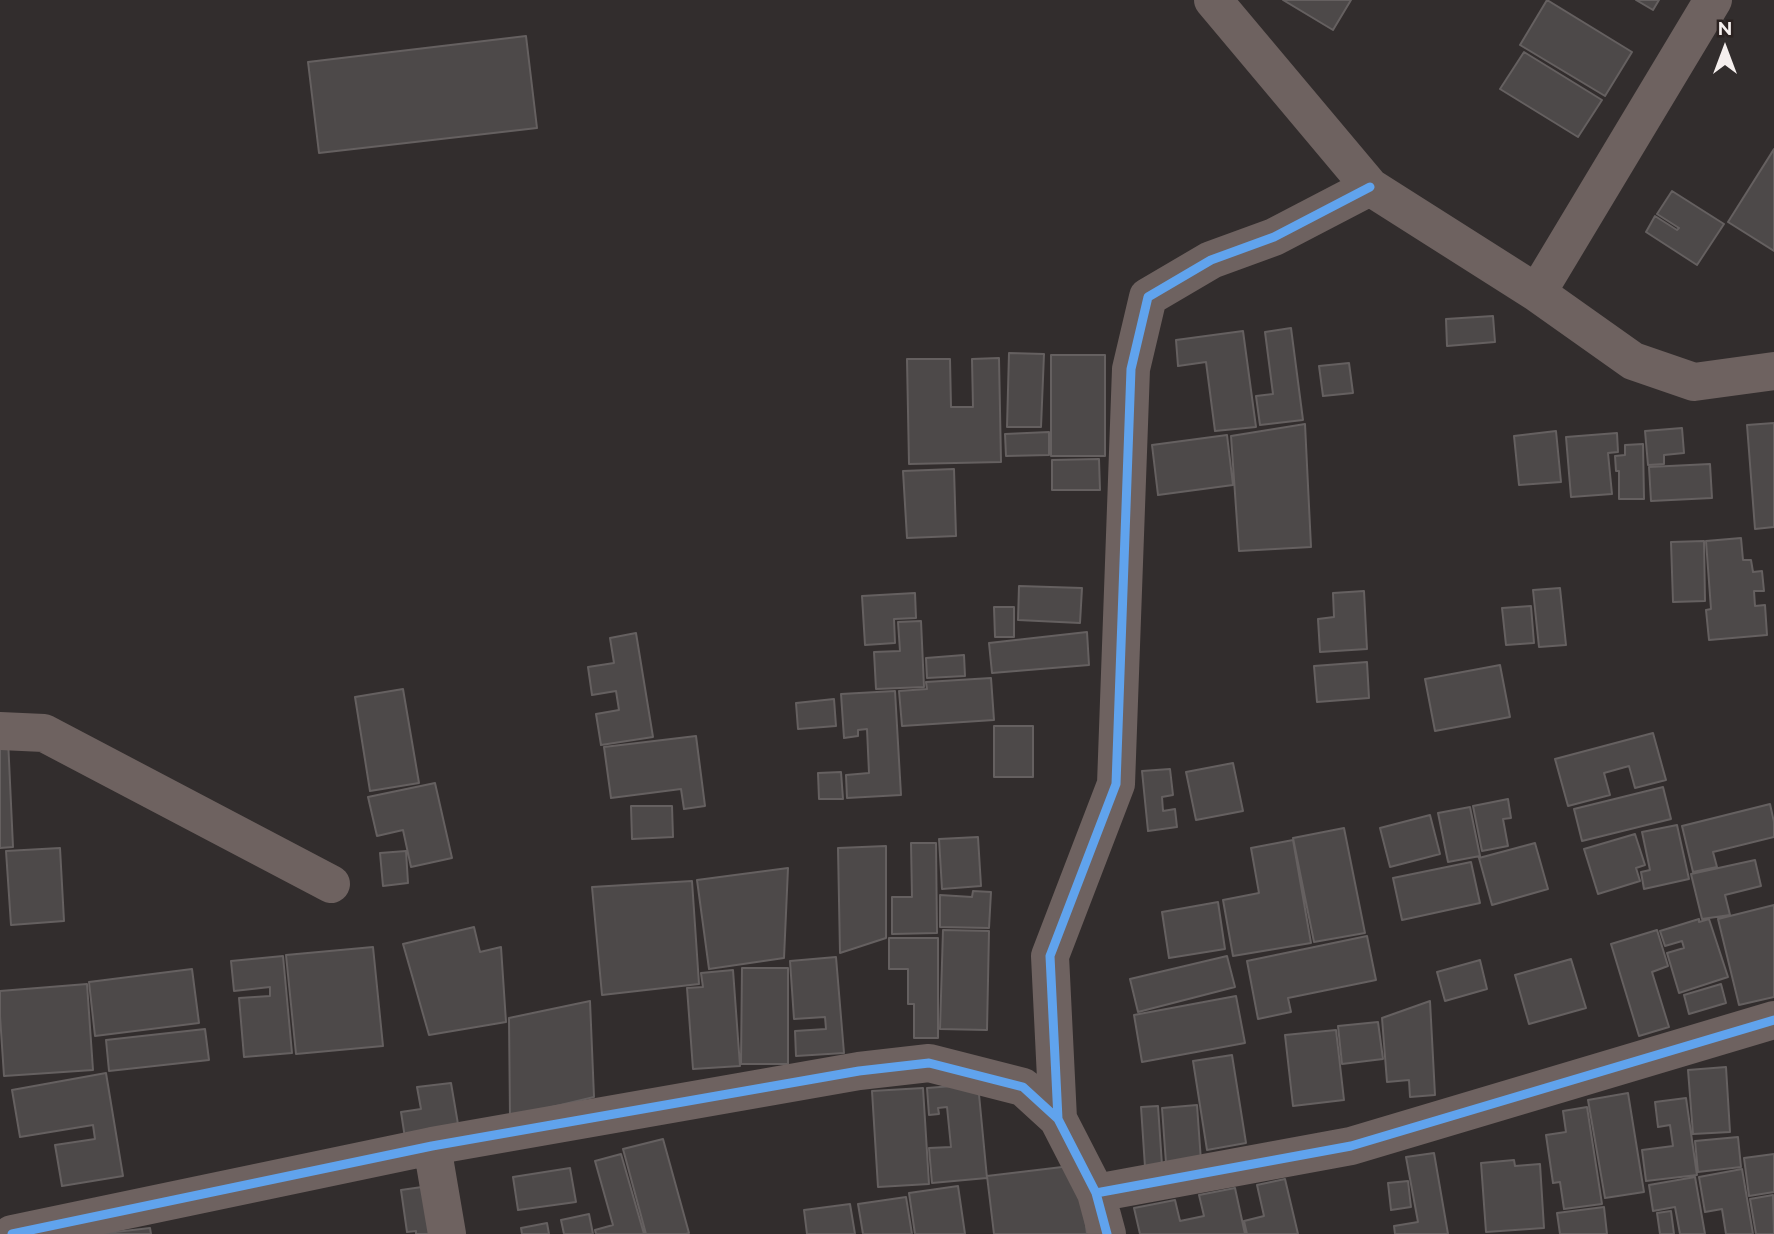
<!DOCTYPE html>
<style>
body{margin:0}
#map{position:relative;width:1774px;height:1234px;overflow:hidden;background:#322d2d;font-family:Raleway,sans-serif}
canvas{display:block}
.north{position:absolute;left:1690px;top:14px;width:70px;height:70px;-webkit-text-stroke:5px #2b2221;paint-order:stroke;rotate:0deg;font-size:19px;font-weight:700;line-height:28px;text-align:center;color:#f5efee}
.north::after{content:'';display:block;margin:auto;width:24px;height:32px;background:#f5efee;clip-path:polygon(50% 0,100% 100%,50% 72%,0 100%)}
</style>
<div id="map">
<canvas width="1774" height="1234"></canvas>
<div class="north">N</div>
</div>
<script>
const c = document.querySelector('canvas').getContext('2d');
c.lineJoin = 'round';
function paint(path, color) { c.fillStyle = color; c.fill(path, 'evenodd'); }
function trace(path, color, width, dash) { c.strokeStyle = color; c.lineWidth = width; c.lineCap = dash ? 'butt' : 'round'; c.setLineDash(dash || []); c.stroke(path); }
const building = new Path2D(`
 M1283,0H1351L1333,30Z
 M1547,0L1632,52L1605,96L1520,45Z
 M1636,0H1659L1653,10Z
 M526,36L537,128L319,153L308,62Z
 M1524,52L1602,100L1578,137L1500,89Z
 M1774,149V251L1728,222Z
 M1672,191L1724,224L1697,265L1646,232L1655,216L1677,230L1679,228L1657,214Z
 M1493,316L1495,342L1447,346L1446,319Z
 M1291,328L1303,420L1260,425L1256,396L1273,394L1265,332Z
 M1243,331L1256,427L1215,431L1206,362L1178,366L1176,340Z
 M1009,353L1044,354L1041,427H1007Z
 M1051,355H1105V456H1051Z
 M999,358L1001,462L909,464L907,359H950L951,407H973L972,359Z
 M1349,363L1353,393L1323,396L1319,366Z
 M1774,423V527L1755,529L1747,425Z
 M1305,424L1311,547L1239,551L1231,436Z
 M1682,428L1684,453L1664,455V464L1648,465L1645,431Z
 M1556,431L1561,482L1519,485L1514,436Z
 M1049,432V455L1006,456L1005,434Z
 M1617,433L1618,452L1608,453L1612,494L1571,497L1566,437Z
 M1227,435L1233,485L1158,495L1152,445Z
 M1643,444L1644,499H1619V471H1616L1615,456L1625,455V445Z
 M1099,459L1100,490H1052V460Z
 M1710,464L1712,498L1651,501L1649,467Z
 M954,469L956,536L907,538L903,471Z
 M1741,538L1743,560H1751L1753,572L1762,571L1764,591H1754L1755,606L1765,605L1767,635L1709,640L1706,610L1711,609L1706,541Z
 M1704,541L1705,601L1673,602L1671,542Z
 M1019,586L1082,588L1080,623L1018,620Z
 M1560,588L1566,645L1539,647L1533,590Z
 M1364,591L1367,649L1320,652L1318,619L1334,617L1333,593Z
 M915,593L916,618L894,619L895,643L865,645L862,596Z
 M1531,606L1534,643L1506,645L1502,608Z
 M994,607H1014V637H995Z
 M921,621L924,687L876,689L874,652L900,651L898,622Z
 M1087,632L1089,665L992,673L989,643Z
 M636,633L653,737L601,745L596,714L619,710L616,691L592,695L588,667L614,663L610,638Z
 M964,655L965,676L927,678L926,658Z
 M1367,662L1369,698L1317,702L1314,666Z
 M1500,665L1510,717L1435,731L1425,679Z
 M991,678L994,720L902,726L899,691L927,689L926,682Z
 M403,689L419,783L370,791L355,697Z
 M895,691L901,795L847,798L846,775L869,773L867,729L858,730V736L844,738L841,694Z
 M834,699L836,726L798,729L796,703Z
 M994,726H1033V777H994Z
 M1653,733L1666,780L1635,788L1629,766L1604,773L1610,795L1568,806L1555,759Z
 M696,736L705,806L684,809L681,789L611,798L604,747Z
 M8,739L13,847L0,848V740Z
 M1233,763L1243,811L1196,820L1186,772Z
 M1170,769L1173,795L1162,797L1163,811L1175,809L1177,827L1148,831L1142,771Z
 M841,772L843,799H819L818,773Z
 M435,783L452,858L411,867L403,830L377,836L368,797Z
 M1663,787L1671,819L1582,841L1574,809Z
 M1508,799L1511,818L1503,819L1508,846L1482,851L1473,806Z
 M1770,804L1774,822V837L1713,852L1717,867L1693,872L1682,826Z
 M631,806H672L673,837L632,839Z
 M1470,807L1480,856L1448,862L1438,813Z
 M1430,815L1440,854L1390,867L1380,828Z
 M1677,825L1689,879L1644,889L1641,872L1650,870L1642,832Z
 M1344,828L1365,933L1314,942L1293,838Z
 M1635,834L1645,865L1636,868L1640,881L1598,894L1584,849Z
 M978,837L981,886L942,889L939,839Z
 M1293,840L1311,943L1233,956L1223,900L1259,893L1251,848Z
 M911,843H936L937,933L892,934V897H912Z
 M1535,843L1548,889L1492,905L1479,858Z
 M886,846V938L840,953L838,848Z
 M60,848L64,921L11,925L6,851Z
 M406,851L408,883L383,886L380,853Z
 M1755,860L1761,886L1725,895L1730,915L1702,919L1691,874Z
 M1471,862L1480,903L1402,920L1393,878Z
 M788,868L784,958L709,969L697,880Z
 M692,881L699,984L602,995L592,887Z
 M973,891L991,892L989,928L940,927V895L972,897Z
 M1218,902L1225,949L1169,958L1162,912Z
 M1774,905V997L1739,1005L1718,919Z
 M1699,919V922L1709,919L1728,977L1679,993L1667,953L1684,948L1682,941L1665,946L1660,931Z
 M474,927L480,952L501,947L506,1022L429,1035L403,944Z
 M943,930L989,931L987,1030L940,1029Z
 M1657,930L1668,966L1652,972L1669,1027L1639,1036L1611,944Z
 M1367,936L1376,980L1288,998L1291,1012L1258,1019L1247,961Z
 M889,938H938V1038H914V1004H908V969H889Z
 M373,947L383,1046L296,1054L286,955Z
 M283,956L292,1053L244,1057L239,998L270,996V987L234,991L231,961Z
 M1227,956L1235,987L1138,1012L1130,979Z
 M836,957L844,1053L796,1056L795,1031L826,1029L825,1017L794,1019L790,961Z
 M1571,959L1586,1008L1529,1024L1515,975Z
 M1480,960L1487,989L1445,1001L1437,972Z
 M742,968H788V1064H741Z
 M192,969L199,1023L95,1036L89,982Z
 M733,970L740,1066L693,1069L687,988L703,987L701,973Z
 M87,984L93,1070L4,1076L0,1016V991Z
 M1721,984L1726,1003L1689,1014L1684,995Z
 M1236,996L1245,1043L1142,1062L1134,1015Z
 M590,1001L594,1097L510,1117L509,1018Z
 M1430,1001L1435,1095L1410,1097L1409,1080L1387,1082L1382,1018Z
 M1378,1022L1383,1059L1342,1064L1338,1026Z
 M205,1029L209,1060L109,1071L106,1040Z
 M1336,1030L1344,1100L1293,1106L1285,1035Z
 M1232,1055L1246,1143L1207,1150L1193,1061Z
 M1726,1067L1730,1132L1693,1134L1688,1070Z
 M106,1073L123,1176L62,1186L55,1145L95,1139L93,1125L20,1137L12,1090Z
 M451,1083L459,1130L405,1138L401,1112L421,1109L417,1087Z
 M978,1084L987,1178L932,1183L929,1148L951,1147L947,1107L938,1108L939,1114L929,1115L927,1088Z
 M923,1088L929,1184L878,1187L872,1091Z
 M1628,1093L1644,1192L1605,1198L1588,1100Z
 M1686,1098L1697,1175L1646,1181L1642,1150L1673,1146L1670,1125L1658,1127L1655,1102Z
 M1197,1105L1201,1161L1166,1163L1162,1108Z
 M1158,1106L1162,1165L1145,1167L1141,1107Z
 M1587,1107L1602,1204L1564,1209L1560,1182L1553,1183L1546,1135L1566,1132L1563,1111Z
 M1738,1137L1741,1167L1698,1172L1695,1141Z
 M663,1139L689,1233L686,1234H646L623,1149Z
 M1434,1153L1448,1234H1395L1394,1226L1418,1222L1406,1157Z
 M621,1154L644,1234H596L595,1230L613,1225L595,1161Z
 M1774,1154V1192L1749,1196L1744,1158Z
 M1514,1160L1515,1166L1540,1164L1544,1228L1486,1232L1481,1163Z
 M1079,1165L1087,1234H994L987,1176Z
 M570,1168L576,1202L518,1210L513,1177Z
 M1742,1169L1753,1234H1726L1722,1209L1705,1212L1699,1177Z
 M1695,1177L1705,1234H1680L1675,1207L1653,1211L1649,1185Z
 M1285,1179L1298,1234H1247L1244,1221L1264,1216L1257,1185Z
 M1408,1181L1411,1207L1391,1210L1388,1183Z
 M429,1186L436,1234H416V1231L407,1232L401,1190Z
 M958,1186L965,1234H915L909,1193Z
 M1235,1188L1245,1234H1140L1134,1208L1175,1200L1180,1221L1204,1216L1199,1195Z
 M1773,1195L1774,1234H1756L1750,1199Z
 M906,1197L912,1234H863L858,1204Z
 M850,1204L855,1234H807L804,1210Z
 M1604,1207L1607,1234H1560L1557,1213Z
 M1671,1211L1674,1234H1660L1657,1213Z
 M589,1214L593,1234H564L561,1220Z
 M547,1223L549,1234H522L521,1228Z
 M150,1228L151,1234H98Z`);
const minor = new Path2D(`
 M1213,0L1370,187L1537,293L1633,361L1694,382L1774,371
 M1537,293L1713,0
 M0,731L44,733L331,884
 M1058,1119L1050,956L1116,784L1131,369L1148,297L1211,260L1274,237L1370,187
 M432,1146L447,1234
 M1096,1193L1351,1146L1774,1020
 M12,1234L432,1146L859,1071L929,1063L1023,1087L1058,1119L1096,1193L1107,1234`);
const cycleway = new Path2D(`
 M1058,1119L1050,956L1116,784L1131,369L1148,297L1211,260L1274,237L1370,187
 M1096,1193L1351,1146L1774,1020
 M12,1234L432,1146L859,1071L929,1063L1023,1087L1058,1119L1096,1193L1107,1234`);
paint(building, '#4d4949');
trace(building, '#656060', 2);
trace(minor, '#6e6260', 38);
trace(cycleway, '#60a3ed', 9);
</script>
